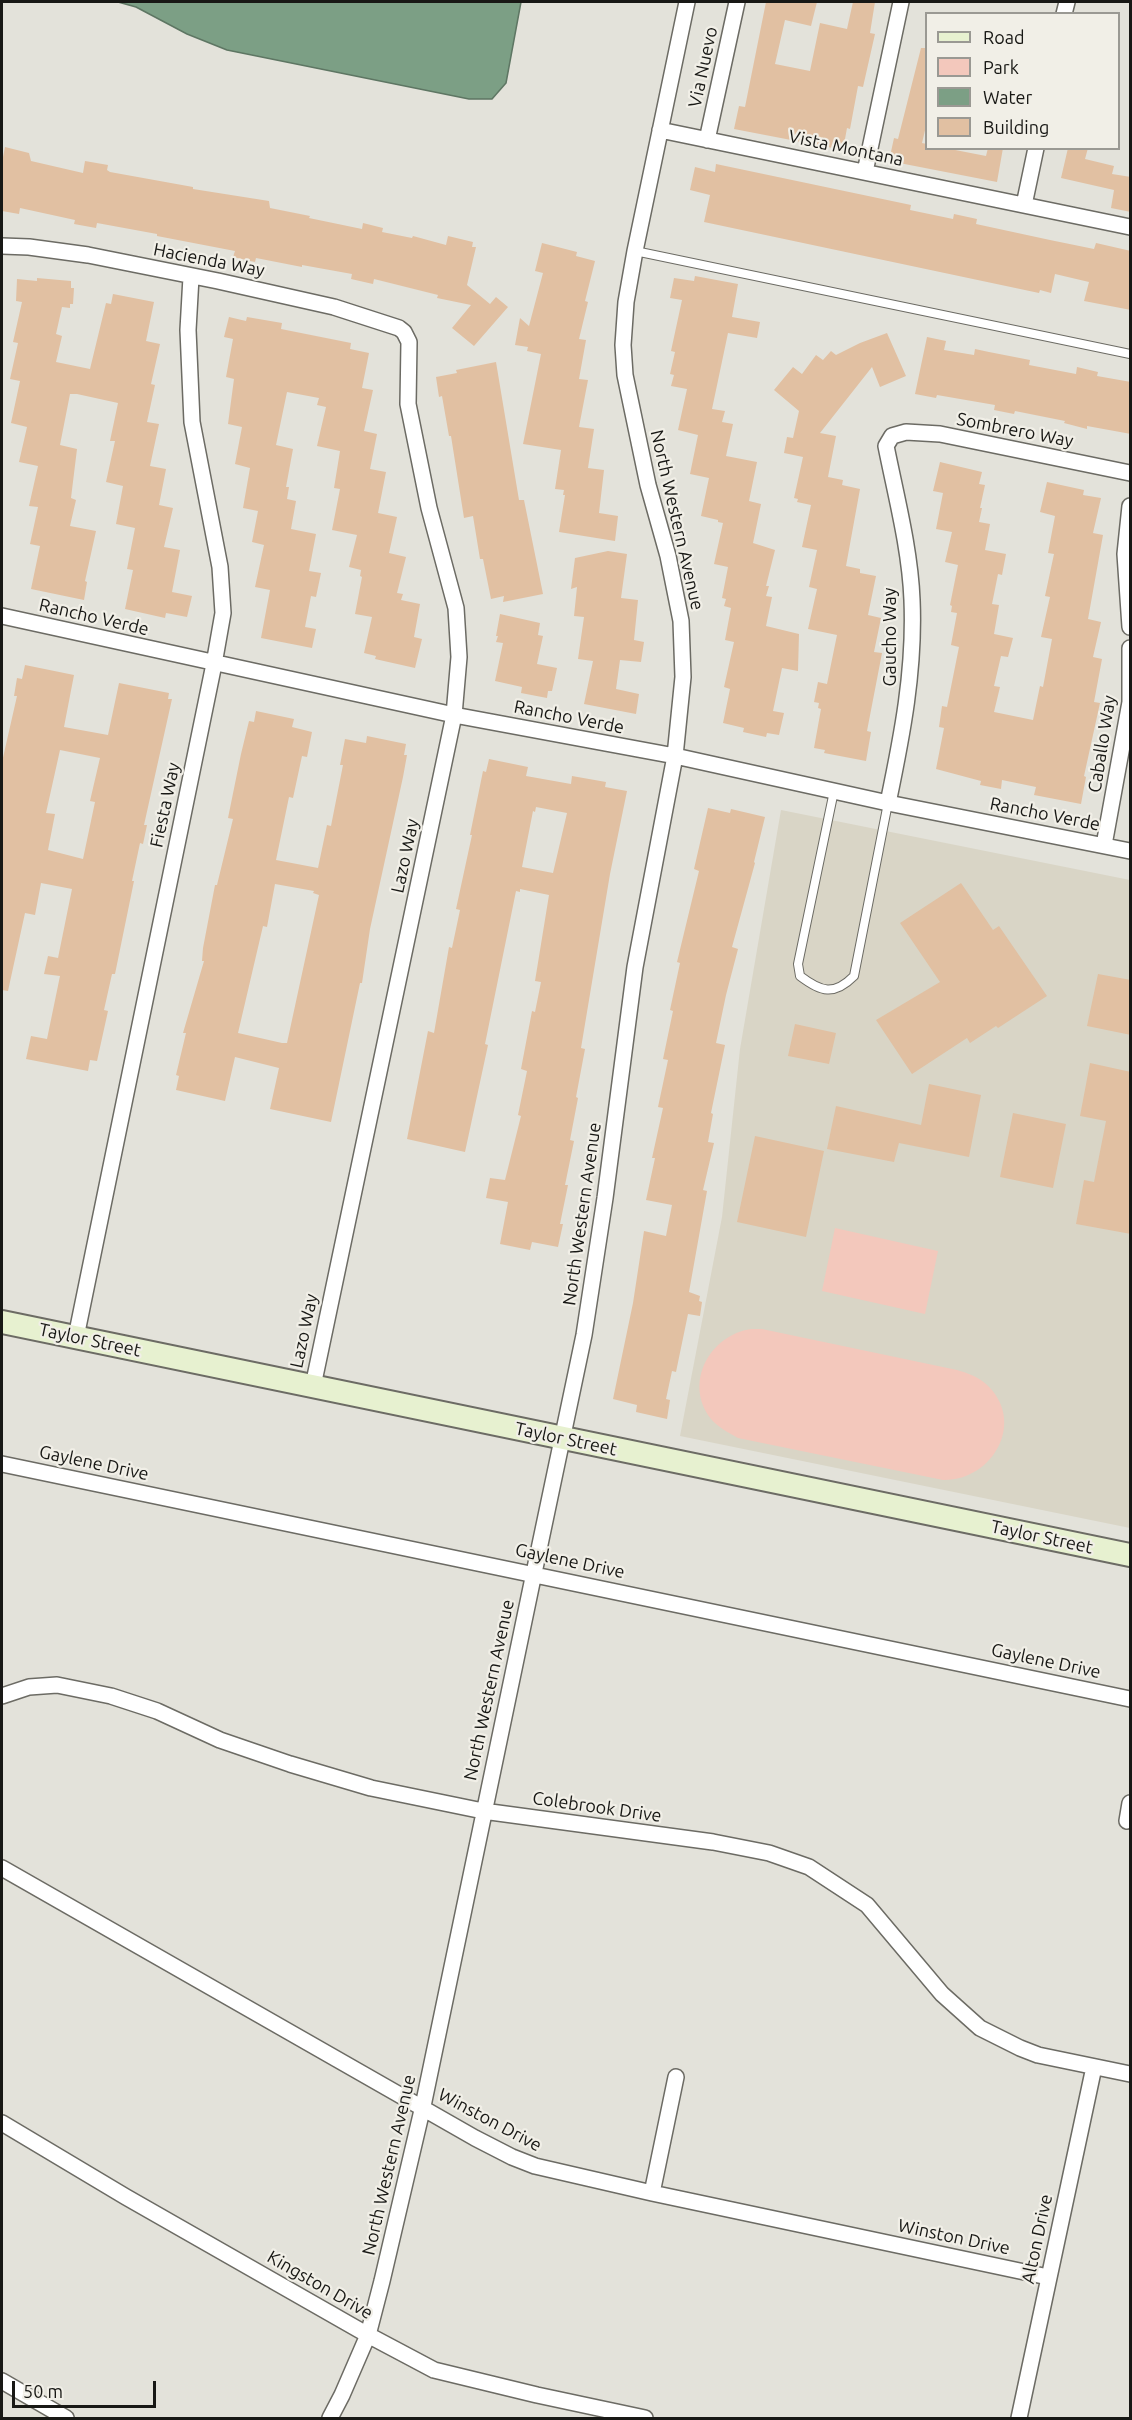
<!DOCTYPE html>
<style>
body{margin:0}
#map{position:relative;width:1132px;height:2420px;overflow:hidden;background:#e3e2da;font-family:Ubuntu,sans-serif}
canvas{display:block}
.frame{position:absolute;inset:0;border:3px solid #181815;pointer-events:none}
.legend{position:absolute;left:925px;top:12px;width:195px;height:138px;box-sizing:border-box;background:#f1efe7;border:2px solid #9a9993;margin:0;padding:8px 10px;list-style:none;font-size:18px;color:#181815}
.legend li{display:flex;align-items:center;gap:12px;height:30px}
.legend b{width:30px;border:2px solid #9a9993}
.scale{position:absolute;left:12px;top:2381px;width:144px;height:27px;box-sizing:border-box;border:3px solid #181815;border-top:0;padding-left:8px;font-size:18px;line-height:21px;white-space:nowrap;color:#181815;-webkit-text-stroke:4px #f1efe7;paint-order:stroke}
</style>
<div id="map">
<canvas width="1132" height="2420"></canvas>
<div class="frame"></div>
<ul class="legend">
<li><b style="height:8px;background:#e7f1d0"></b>Road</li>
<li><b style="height:16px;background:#f3c8bc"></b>Park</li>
<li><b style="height:16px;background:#7c9f85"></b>Water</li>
<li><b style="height:16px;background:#e1c0a2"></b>Building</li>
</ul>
<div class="scale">50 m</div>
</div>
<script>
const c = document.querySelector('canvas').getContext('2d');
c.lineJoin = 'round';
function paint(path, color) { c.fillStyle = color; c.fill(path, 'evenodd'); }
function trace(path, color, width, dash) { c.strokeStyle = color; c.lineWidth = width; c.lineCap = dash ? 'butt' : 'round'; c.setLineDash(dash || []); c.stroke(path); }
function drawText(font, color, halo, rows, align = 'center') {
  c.font = font + ' Ubuntu,sans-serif'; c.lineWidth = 4.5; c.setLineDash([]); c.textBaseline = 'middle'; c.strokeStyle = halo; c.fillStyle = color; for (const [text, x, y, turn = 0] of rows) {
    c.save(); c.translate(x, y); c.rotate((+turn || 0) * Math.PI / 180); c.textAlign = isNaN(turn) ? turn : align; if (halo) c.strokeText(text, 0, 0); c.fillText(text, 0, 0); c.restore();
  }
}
const built = new Path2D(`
 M781,810L1130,880V1528L680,1436L722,1217L740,1049Z`);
const green = new Path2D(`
 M835,1228L938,1251L925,1314L822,1291Z
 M751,1329H762L957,1370C968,1373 978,1377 986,1384C1027,1421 993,1481 943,1480L738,1438C729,1433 718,1427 711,1419C683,1383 710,1335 751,1329Z`);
const water = new Path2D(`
 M118,2H521L506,83L492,99H469L227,50L187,34L136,7Z`);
const building = new Path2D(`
 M766,2H817L811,26L785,20L775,64L810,71L820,23L847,29L853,2H875L870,33L875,34L863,87L858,86L850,129L847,128L843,150L734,129L739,106L745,107Z
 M921,48H927V122L922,143L927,144V148H945L986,156L988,148H1003L997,182L889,161L894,138L898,139Z
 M5,147L29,153L31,161L83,173L85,161L108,165L107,170L110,172L193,187V189L269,201L270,208L310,216L309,218L362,229L363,223L383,228L382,232L412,238L413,236L446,245L448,236L473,242L472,247H476L467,285L490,304L496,297L508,307L474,346L452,328L471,305L437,298L438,295L374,279L373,284L351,279L352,274L302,265V267L256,258L255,262L233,257L235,251L157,236V234L97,223L96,228L74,224L75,220L20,208L19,214L2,211V162Z
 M1068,148H1088L1085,159L1114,166L1112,174L1131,177V212L1111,208L1114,190L1061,178Z
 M716,164L911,205L910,210L953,219L954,214L977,219L976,224L1050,240L1094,249L1096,243L1131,251V310L1084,301L1089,282L1055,274L1051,293L1040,290L1039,293L704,222L710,195L690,190L695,167L715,172Z
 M542,243L577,252L576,256L595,261L585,301L588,302L579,339L586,340L579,379L588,380L579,427L594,429L588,468L604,470L599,513L618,516L615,541L559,532L565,495H563L564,490L555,489L561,450L523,444L541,354L527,351L528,347L515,345L520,318L529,326L543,273L535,271Z
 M695,276L738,284L732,317L760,322L757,338L728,333L712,409L725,411L722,422L733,424L726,456L757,462L749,501L761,504L753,543L775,550L766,586H769L766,596L772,597L766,626L799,634L798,671L782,668L773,711L784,713L779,735L767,733L766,737L743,732L744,728L723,723L730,689L724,687L734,642L725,640L731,608L724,606L726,599L722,598L728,567L714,564L723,523L718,522V520L701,516L709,478L690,474L698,435L678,430L687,389L671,386L674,375L670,374L675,352L671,351L682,300L670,298L674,278L694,281Z
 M37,278L71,281V288H74L73,304H70V308L62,307L56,334L62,336L56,362L90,369L106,303L111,304L113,294L154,302L146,341L160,344L151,384L155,385L147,422L159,424L150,466L166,469L159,505L173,508L164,547L180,550L172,592L192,596L187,617L166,613L165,618L125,609L133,570L127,569L135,528L116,524L123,486L106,482L115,441H110L118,403L77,394H70L60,445L77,449L71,498L76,500L70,526L96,531L85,581L87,582L84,600L31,589L40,546L30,544L38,507L29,506L38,466L19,462L27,427L11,423L20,381L10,379L18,343L13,342L22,302L16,301L17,279L37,281Z
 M229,317L246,321L247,317L282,323L281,329L351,343L350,349L369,353L362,388L373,390L364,431L377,434L370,469L386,472L378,513L397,517L389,553L406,557L397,593L403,594L401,600L420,604L414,637L422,639L415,668L375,659L376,656L364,653L372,617L355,614L362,577L360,576L361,570L349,567L357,535L332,530L340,489L334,488L340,451L317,446L326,407L317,405L319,398L287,392L276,445L293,449L286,487H289L287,499L296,501L291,529L316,534L309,571L321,573L316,597L311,596L305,627L316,629L312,648L261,638L270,590L255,587L264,545L252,542L258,511L243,508L250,468L235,464L242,427L228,424L234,379L226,377L233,339L224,337Z
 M887,333L906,376L880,387L872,367L820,433L836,436L828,477L843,480L842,485L860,489L846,566L860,569V573L876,576L868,615L881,618L874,652L882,653L867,731L871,732L866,761L824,753L825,750L814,748L821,709L818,708L819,703L814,702L818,682L827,684L837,635L808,629L817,589L809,587L817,550L802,547L811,505L797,502L798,499L794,498L803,457L784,453L787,437L793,438L799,411L774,390L793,367L802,374L816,355L823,360L831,351L836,355L860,343Z
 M927,337L946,341L944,350L974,355L975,349L989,352L1030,360L1029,365L1076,374L1077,367L1098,372L1097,376L1131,382V434L1087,426V429L1064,423L1065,421L1015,411L1014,414L994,410L995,405L937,395L936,398L915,394Z
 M496,362L519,500H524L543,594L503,602L504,596L491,599L483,559H480L473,516L464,518L451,436H449L442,396L439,397L436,377L457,373L456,370Z
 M940,462L982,472L979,484L985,485L980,508H982L979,522L990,524L985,550L1006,554L1002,575L998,574L992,604L999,605L994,634L1013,638L1008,657L1001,656L994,686L1000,687L994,712L1033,720L1040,686L1043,687L1052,639L1041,637L1050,597L1045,596L1054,554L1048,553L1055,516L1040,512L1047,482L1084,490L1083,495L1101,498L1093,533L1103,535L1088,619L1101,622L1093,657L1102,659L1094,702L1100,703L1084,776L1086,777L1081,804L1034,795L1036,787L1002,780L1001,789L980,785L981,781L936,769L944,728L939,727L942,706L947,707L959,647L951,645L957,613L951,612L952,606L950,605L958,565L945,562L952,532L936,529L943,493L933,491Z
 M608,551L627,554L621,598L638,600L634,640L644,642L641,662L620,660L616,689L639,694L636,714L584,704L593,661L578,659L584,617L574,616L577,587L571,589L575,558Z
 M500,614L540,623L538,635L543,636L537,664L557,668L552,691H548L547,698L521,693L522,687L495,681L503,643L496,642L498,636H496Z
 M25,665L74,675L64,727L108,735L119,683L169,693L168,699H172L144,825H147L143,844L140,843L132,881H134L115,974H112L104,1010L108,1011L97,1061L90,1060L88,1071L26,1059L31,1036L47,1039L60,976L44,974L48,956L58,958L72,889L41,883L35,915L25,913L8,991L2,990V762L17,696H14L17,678L22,679ZM60,750L100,758L90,801L95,802L83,859L48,850L55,814L46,813Z
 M256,711L294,719L292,727L312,732L307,757L302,756L293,798L289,797L276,860L318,868L327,825L331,826L343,765H340L345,739L366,743L367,736L406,744L404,755H407L403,777L370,929L362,983H360L331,1122L270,1109L279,1068L235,1057L225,1101L176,1090L179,1076L176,1075L186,1033H183L204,961H202L203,948L215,885H217L233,819L228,818L241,754L249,721L254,722ZM275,884L314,891L313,893L319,895L287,1043H282L238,1033L263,926L267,927Z
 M489,759L528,767L526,776L571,784L572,776L606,782L605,787L627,791L610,874L581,1048L585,1049L576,1097L578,1098L570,1140L574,1141L565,1185H568L560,1224H563L558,1247L532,1242L530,1250L500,1244L508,1202L486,1198L490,1178L505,1180L521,1116L518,1115L527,1071L521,1069L532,1011L535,1012L541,982L535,981L549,895L520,889V892L516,891L485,1044L488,1045L465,1152L407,1139L428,1031L434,1033L449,947L452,948L460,910L456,909L472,835H470L483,771L486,772ZM536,807L567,813L553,873L522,867L533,811L535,812Z
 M708,808L730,813L731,809L765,817L754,862L755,863L732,947L738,949L726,995L716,1043L725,1045L711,1113L713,1114L708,1142L714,1143L703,1190L707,1191L689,1292L700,1296L699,1301L702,1302L700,1316L688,1314L676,1372L672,1371L666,1399L670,1400L667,1419L636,1412L637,1405L613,1399L633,1303L644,1231L666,1236L672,1205L646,1200L655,1158H652L663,1108L658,1107L668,1060L663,1059L673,1011L670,1010L680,963L677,962L699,871L694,869Z
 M961,883L993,930L999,926L1047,996L998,1028L996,1026L970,1043L967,1038L912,1074L876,1020L940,982L900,923Z
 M1098,974L1131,980V1035L1087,1026Z
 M795,1024L836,1033L829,1064L788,1056Z
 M1090,1063L1131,1072V1234L1076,1224L1084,1180L1094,1182L1106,1121L1080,1116Z
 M929,1084L981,1095L969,1157L899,1143L894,1162L827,1149L836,1106L921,1125Z
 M1013,1113L1066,1124L1053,1188L1000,1177Z
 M755,1136L824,1151L806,1237L737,1222Z`);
const lane = new Path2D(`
 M635,251L1130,354
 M834,791L798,964L800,976C821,992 834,996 854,976L888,803`);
const street = new Path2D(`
 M1064,14L1067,2
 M660,130L1130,227
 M707,140L737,2
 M865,172L901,2
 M1024,205L1036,148
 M2,246L29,247L88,255L218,281L334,307L399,328L404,332L409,342L408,404L429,508L456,608L459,657L454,715L313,1386
 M1130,506L1125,554L1130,627
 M2,616L454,715L675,756L888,803L1130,851
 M888,803C902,736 915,670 912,600C910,549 896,496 886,446L892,436L906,432L940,434L1130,473
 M1104,845L1130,702V648
 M76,1337L214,664L223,613L220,567L192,422L188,330L191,277
 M2,1464L1130,1699
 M2,1696L29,1687L57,1685L111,1696L157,1711L220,1740L290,1764L371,1788L483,1811L713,1842L769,1853L809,1867L867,1905L942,1994L980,2028L1020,2048L1038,2055L1130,2074
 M1127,1821L1130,1803
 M2,1868L475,2138L512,2157L535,2166L652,2193L1048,2277
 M2,2123L126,2197L368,2335L434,2370L537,2395L645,2418
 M652,2193L676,2077
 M2,2381L66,2418
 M330,2418L342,2395L368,2335L382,2281L423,2106L534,1573L584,1335L605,1198L635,967L675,756L683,677L681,621L668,556L648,485L625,375L623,345L626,302L635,251L687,2
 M1019,2418L1094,2067`);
const secondary = new Path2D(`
 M2,1322L1130,1555`);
const streetNames = [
 ["Via Nuevo",703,67,-78],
 ["Vista Montana",846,148,12],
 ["Hacienda Way",209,260,11],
 ["Sombrero Way",1015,430,11],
 ["North Western Avenue",677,520,77],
 ["Rancho Verde",94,617,13],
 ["Gaucho Way",890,637,-90],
 ["Rancho Verde",569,717,11],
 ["Caballo Way",1102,744,-81],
 ["Fiesta Way",165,805,-78],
 ["Rancho Verde",1045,814,11],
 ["Lazo Way",405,856,-78],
 ["North Western Avenue",582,1214,-82],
 ["Lazo Way",304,1331,-78],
 ["Taylor Street",90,1340,12],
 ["Taylor Street",566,1439,12],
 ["Gaylene Drive",94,1463,12],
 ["Taylor Street",1042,1537,12],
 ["Gaylene Drive",570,1561,12],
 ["Gaylene Drive",1046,1661,12],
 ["North Western Avenue",489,1690,-78],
 ["Colebrook Drive",597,1807,8],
 ["Winston Drive",490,2120,28],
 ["North Western Avenue",389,2165,-77],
 ["Winston Drive",954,2237,12],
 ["Alton Drive",1037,2239,-78],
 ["Kingston Drive",320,2285,30]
];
paint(built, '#d9d5c6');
paint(green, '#f3c8bc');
paint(water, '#7c9f85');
trace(water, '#5e7663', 1.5);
paint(building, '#e1c0a2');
trace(lane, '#6c6b64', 10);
trace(street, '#6c6b64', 18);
trace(secondary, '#6c6b64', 26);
trace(lane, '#fff', 8);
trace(street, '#fff', 15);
trace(secondary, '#e7f1d0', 22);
drawText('18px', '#181815', '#f1efe7', streetNames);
</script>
